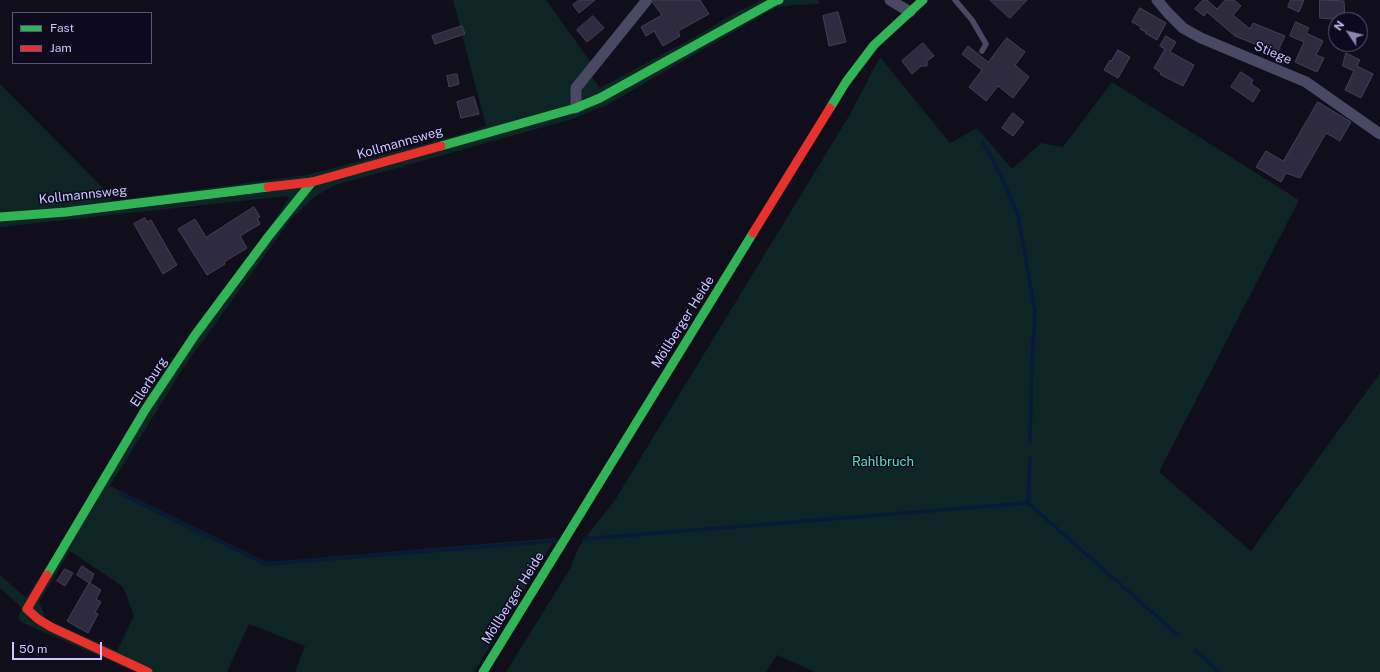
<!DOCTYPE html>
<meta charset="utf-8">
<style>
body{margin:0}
#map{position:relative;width:1380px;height:672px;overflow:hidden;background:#100e1a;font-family:"Public Sans",sans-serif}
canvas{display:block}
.legend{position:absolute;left:12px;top:12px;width:140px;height:52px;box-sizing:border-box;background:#0d0a1e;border:1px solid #595678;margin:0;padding:5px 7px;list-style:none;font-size:12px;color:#ccc8ff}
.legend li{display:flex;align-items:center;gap:8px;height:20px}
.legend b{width:20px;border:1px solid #595678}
.north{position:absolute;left:1328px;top:12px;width:40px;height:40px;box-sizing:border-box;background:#0d0a1e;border:1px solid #595678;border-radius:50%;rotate:305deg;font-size:11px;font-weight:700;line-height:16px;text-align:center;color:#ccc8ff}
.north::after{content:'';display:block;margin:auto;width:14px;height:18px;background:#8a87af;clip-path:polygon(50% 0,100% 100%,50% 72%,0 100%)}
.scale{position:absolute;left:12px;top:642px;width:90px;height:18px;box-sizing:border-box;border:2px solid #ccc8ff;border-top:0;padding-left:5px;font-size:12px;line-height:14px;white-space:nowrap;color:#ccc8ff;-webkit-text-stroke:3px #0d0a1e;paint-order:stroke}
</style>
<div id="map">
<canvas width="1380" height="672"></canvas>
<ul class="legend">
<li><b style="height:5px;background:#30b455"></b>Fast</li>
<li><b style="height:5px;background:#e5322d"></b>Jam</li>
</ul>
<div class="north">N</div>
<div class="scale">50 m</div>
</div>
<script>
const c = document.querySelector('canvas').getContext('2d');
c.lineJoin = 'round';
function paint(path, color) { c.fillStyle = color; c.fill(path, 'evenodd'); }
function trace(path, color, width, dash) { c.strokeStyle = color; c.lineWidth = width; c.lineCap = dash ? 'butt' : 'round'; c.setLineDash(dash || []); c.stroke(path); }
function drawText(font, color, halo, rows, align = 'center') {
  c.font = font + ' "Public Sans",sans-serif'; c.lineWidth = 3; c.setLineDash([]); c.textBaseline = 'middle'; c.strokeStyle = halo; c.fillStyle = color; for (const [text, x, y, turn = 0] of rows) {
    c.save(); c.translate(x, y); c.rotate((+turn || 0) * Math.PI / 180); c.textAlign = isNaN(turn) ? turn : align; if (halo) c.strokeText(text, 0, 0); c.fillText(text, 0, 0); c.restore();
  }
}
const green = new Path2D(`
 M453,0H546L595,68L590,75L600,88L698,35L728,17L761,0H819V4L794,5L775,8L607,105L572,119L332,186L312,199L291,219L184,367L110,486L267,562L556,538L474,672H295L305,646L249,624L227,672H135L21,622L18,617L21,611V607L0,588V575L26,598L289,198L287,196L0,227V84L111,196V201L307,175L455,136L486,126ZM70,551L123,587L134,616L117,651L46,619L39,602Z
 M880,57L950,143L977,128L1012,169L1041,143L1063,147L1112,82L1299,200L1159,472L1251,551L1380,373V672H815L777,655L766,672H506L570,569L579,546L615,500L849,116Z`);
const stream = new Path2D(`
 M983,142L1000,174L1018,215L1035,311L1032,363L1030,440
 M121,494L266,564L557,541
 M1028,503L1030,458
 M584,539L1028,503L1178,635
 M1195,650L1219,672`);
const building = new Path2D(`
 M579,0H595L579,13L573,5Z
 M654,0H700L709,14L678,31L680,36L663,46L654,31L646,36L641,27L662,15L653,3Z
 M990,0H1027L1010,18Z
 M1203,0H1207L1217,9L1225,0H1234L1241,6L1233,15L1250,29L1253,23L1285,36L1277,53L1235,36L1207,12L1204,16L1195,9Z
 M1291,0H1304L1299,12L1288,7Z
 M1320,0L1344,1L1345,20L1320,18Z
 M1140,8L1166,23L1157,40L1145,33L1146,32L1140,29L1141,27L1132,22Z
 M838,12L846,42L829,46L823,16Z
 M593,16L604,28L587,42L577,30Z
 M1296,22L1309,28L1306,33L1323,41L1316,55L1324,58L1317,72L1295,62L1304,42L1290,36Z
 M462,26L465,34L435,44L432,36Z
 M1166,36L1176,42L1170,52L1194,65L1183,86L1161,75L1160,72L1154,68L1165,49L1160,46Z
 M1007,38L1025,52L1015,65L1029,77L1013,98L998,86L986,101L969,87L982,70L962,54L968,46L988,62Z
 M923,43L934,56L927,61V66H921L912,74L902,61Z
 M1118,50L1130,57L1118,78L1104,70L1110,60L1111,61Z
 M1346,53L1360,60L1357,66L1373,74L1361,98L1345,90L1354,71L1343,66Z
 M1241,72L1253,80L1251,84L1260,90L1253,102L1231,87Z
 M457,74L459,84L449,87L447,76Z
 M474,97L479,114L461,118L457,102Z
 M1318,102L1351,122L1340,141L1326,133L1300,178L1286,173L1281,182L1256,167L1266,151L1283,161Z
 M1013,113L1024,122L1013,136L1002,128Z
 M254,207L260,217L257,218L260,224L240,236L247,248L224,262L225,264L207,275L178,229L195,219L206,237Z
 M145,218L147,222L151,220L177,265L163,274L134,224Z
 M82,566L94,574L90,583L101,590L96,599L101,602L95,612L98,614L88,633L67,621L89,583L77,575Z
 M65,569L73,573L65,586L57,581Z`);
const lane = new Path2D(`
 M955,0L972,20L986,44L982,51`);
const street = new Path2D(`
 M890,0L910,12
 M1157,0L1168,13L1183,28L1201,38L1306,82L1380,134
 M576,108V88L647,0`);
const fast = new Path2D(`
 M830,108L846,82L874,45L923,0
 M441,146L576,108L600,98L775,1L779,0
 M0,217L66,212L268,187
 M47,575L145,410L195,335L268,237L312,182
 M483,672L753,233`);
const jam = new Path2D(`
 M268,187L312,182L441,146
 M753,233L830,108
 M47,575L27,609L38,619L51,627L148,672`);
const streetNames = [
 ["Stiege",1273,53,23],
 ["Kollmannsweg",400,143,-16],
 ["Kollmannsweg",83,195,-6],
 ["Möllberger Heide",683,322,-58],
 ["Ellerburg",149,382,-57],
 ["Möllberger Heide",513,598,-58]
];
const parkNames = [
 ["Rahlbruch",883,462]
];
paint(green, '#0d2525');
trace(stream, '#061a3a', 3.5);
paint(building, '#2e2b3e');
trace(building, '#434059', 1);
trace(lane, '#494964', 5.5);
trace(street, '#494964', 11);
trace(fast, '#30b455', 9);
trace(jam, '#e5322d', 9);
drawText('13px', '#ccc8ff', '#0d0a1e', streetNames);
drawText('13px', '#4be8bb', '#0d0a1e', parkNames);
</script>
